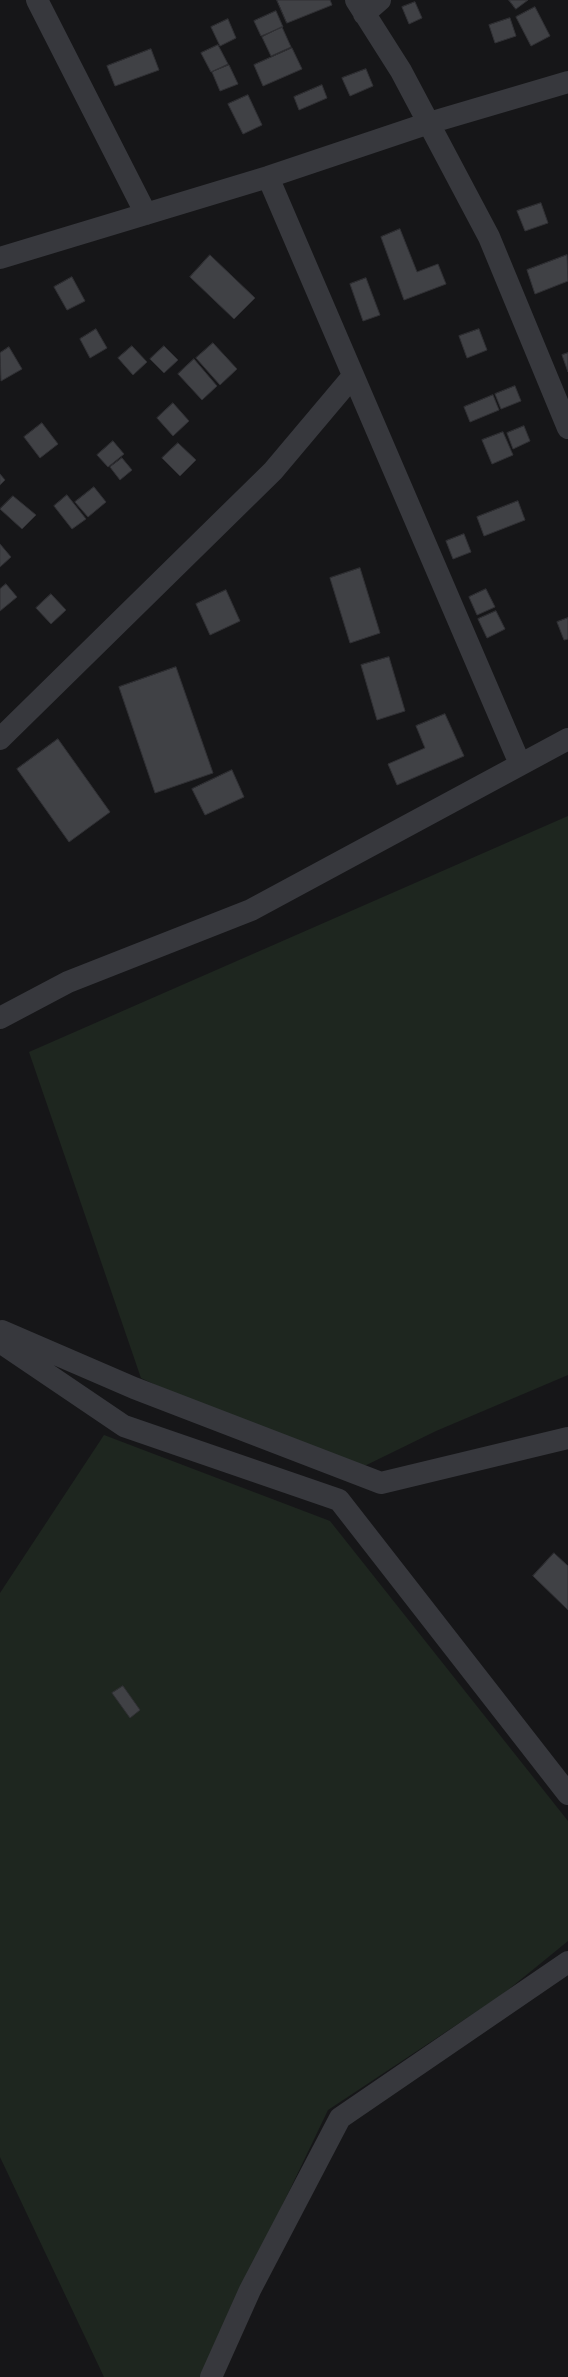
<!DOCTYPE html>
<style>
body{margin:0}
canvas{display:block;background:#161618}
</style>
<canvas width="568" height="2377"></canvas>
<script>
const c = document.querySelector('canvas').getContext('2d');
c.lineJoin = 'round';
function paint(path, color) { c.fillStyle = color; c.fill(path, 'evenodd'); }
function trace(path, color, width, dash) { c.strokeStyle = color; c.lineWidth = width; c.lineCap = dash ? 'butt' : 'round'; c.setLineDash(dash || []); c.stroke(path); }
const green = new Path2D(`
 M568,816V1375L436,1431L346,1475L141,1378L29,1052Z
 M104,1435L330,1521L568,1821V1941L503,1994L328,2110L200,2377H104L0,2157V1593Z`);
const building = new Path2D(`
 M277,0H330L332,5L287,23Z
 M509,0H528L516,9Z
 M415,2L422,18L409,24L402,7Z
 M535,7L550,36L531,46L516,17Z
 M276,11L283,27L261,36L254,21Z
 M510,18L516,36L495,43L489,25Z
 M228,19L236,38L220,46L211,27Z
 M282,27L291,47L271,56L262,37Z
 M218,45L228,64L211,72L201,53Z
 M292,48L302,69L263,86L254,65Z
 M151,49L159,70L115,86L107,66Z
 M229,65L238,84L220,91L212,72Z
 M366,69L373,86L350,96L342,78Z
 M322,85L327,98L299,110L294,97Z
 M248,95L262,125L243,134L228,104Z
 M541,203L548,223L525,231L517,211Z
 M400,229L417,272L438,264L446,284L404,300L381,237Z
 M210,255L255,298L234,319L190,277Z
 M567,255L568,281L535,294L527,270Z
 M72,277L85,301L67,310L54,287Z
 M366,278L380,315L363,321L350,284Z
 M96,329L107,348L90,358L80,339Z
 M479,329L487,350L467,358L459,336Z
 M213,343L237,369L220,385L196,358Z
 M132,346L147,362L133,375L118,358Z
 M164,346L178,360L164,373L150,359Z
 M9,347L22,369L1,381L0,353Z
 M568,353V372L562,355Z
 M194,359L217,386L202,400L178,374Z
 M515,386L521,401L501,409L495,394Z
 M493,395L499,410L470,422L464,407Z
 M173,403L189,421L173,436L157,418Z
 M42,423L58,444L40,458L24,437Z
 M524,426L530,441L513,449L507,433Z
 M503,432L513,455L492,464L482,440Z
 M113,441L124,454L108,467L97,455Z
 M178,443L196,460L180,476L162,458Z
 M122,458L132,470L120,480L110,467Z
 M0,474L5,480L0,485Z
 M94,487L106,502L88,517L75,502Z
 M67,495L86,519L72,529L54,506Z
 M13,496L36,515L22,529L0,509Z
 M518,501L525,520L484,536L477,517Z
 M464,534L471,552L453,559L446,541Z
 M0,544L11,557L0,567Z
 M360,568L380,633L350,643L330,578Z
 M6,584L17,597L0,611V589Z
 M486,589L495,607L477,615L469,597Z
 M226,590L240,621L210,635L196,604Z
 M51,594L66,610L51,624L36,608Z
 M496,611L505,629L487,638L478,619Z
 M568,618V639L564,640L557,622Z
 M389,657L405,711L377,720L361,665Z
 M176,667L213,773L155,793L119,687Z
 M445,714L464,756L397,785L388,764L425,748L416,726Z
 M58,739L110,812L69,842L17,769Z
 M232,770L244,797L205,815L192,789Z
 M554,1553L568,1566V1610L533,1576Z
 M123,1686L140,1710L130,1718L112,1693Z`);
const minor = new Path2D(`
 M37,0L146,214
 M356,0L401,71L489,237L568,428
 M364,14L380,0
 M268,177L520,764
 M0,258L268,177L429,123L568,82
 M0,739L273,471L353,376
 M0,1018L68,982L251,910L568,739
 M2,1331L134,1388L381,1483L568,1438
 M0,1342L124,1426L339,1500L568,1794
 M211,2377L250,2290L340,2118L568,1962`);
paint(green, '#1e261f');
paint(building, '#404145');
trace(building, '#303034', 1);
trace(minor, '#37383d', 22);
</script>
